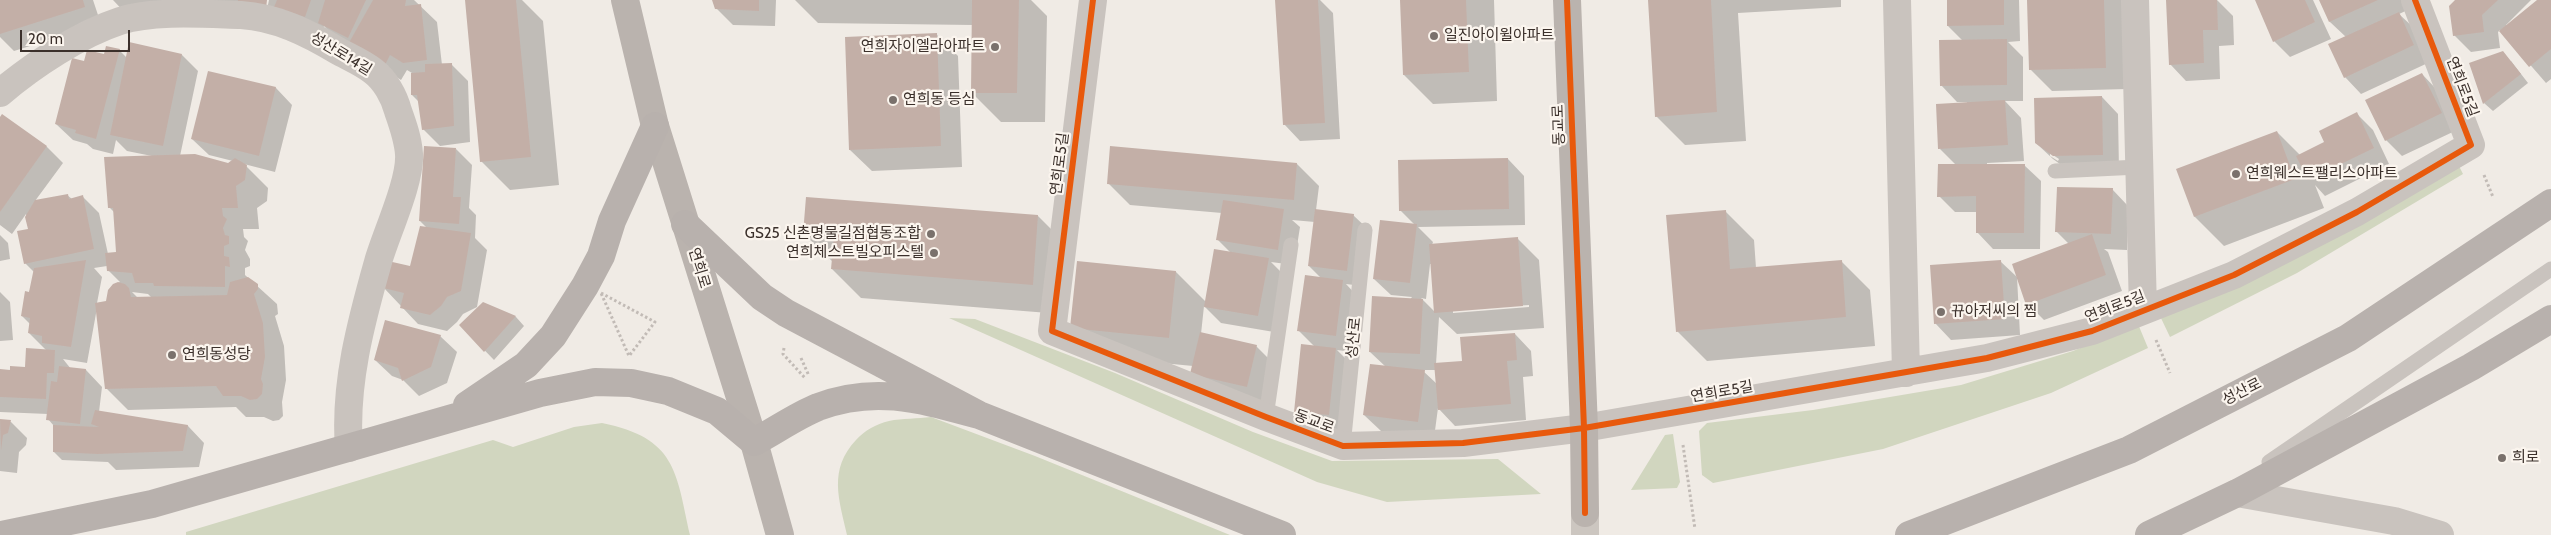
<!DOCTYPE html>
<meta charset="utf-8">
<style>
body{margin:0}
#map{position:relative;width:2551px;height:535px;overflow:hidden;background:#f0ebe5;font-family:Cabin,sans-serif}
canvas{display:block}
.scale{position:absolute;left:20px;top:30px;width:110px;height:22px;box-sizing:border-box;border:2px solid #3b302b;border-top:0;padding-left:6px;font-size:15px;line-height:18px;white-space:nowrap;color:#3b302b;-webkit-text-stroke:4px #fbf5ee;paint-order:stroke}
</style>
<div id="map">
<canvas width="2551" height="535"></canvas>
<div class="scale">20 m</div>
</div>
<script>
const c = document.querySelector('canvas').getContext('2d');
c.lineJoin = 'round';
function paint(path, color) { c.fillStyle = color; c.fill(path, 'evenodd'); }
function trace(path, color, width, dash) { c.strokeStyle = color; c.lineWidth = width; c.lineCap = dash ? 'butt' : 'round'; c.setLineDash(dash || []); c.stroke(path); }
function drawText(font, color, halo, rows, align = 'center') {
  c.font = font + ' Cabin,"Noto Sans KR",sans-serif'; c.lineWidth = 4.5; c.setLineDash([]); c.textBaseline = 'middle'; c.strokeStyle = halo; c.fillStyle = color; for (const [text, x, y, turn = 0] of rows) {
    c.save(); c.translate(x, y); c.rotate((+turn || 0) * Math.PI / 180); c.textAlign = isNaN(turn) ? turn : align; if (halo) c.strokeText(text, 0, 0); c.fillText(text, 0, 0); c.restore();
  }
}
const green = new Path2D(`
 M2457,162L2463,174L2297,273L2170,337L2160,316Z
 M949,318L975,319L1115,373L1253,432L1332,461L1498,459L1541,494L1387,502L1317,482Z
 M2138,324L2148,348L2051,393L1883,449L1713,483L1702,475L1699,431L1707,423L1813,410L1961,385L2073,351Z
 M931,417L1035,456L1230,535H847C839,499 828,470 856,440C864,431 876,424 889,421C902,418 918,419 931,417Z
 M602,423C676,438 676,471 690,535H186V532L493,440L513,447L574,427Z
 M1673,434L1680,482L1677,488L1631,490L1665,435Z`);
const shadow = new Path2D(`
 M0,0H93L101,24L14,51L0,37Z
 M113,0H181L129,17Z
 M191,0H266V14L269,0H414L437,22L442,65L451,64L468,81L470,142L440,146L423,129L420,103L412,95V73L407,70L401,80L336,39L324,26L322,33Z
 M466,0H522L543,21L559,185L510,190L481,161Z
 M713,0H776L775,26L733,25L716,8Z
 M795,0H1031L1047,16L1045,122H1001L972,93L973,25L818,23Z
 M1277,0H1320L1333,13L1340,139L1300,141L1284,124Z
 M1401,0H1494L1497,101L1433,104L1404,75Z
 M1649,0H1841V7L1738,13L1746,141L1685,145L1656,116Z
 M1948,0H2019L2020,41L2008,42L2023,57V101H2005L2021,118L2024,161L1987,163V165H2024L2041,181L2040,249H1993L1977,232V212H1955L1939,196L1956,165L1940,149L1967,104V102H1957L1941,85L1963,41L1948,26Z
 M2028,0H2125L2127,89L2052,91L2030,69Z
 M2183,0H2217L2233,16L2234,45L2219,46L2220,79L2186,81L2170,64Z
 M2257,0H2313L2331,39L2290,57L2274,41Z
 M2320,0H2408L2412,8L2399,14L2415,29L2430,62L2361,94L2345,77L2346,37L2330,22Z
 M2457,0H2531L2506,25L2507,26L2539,0H2551V79L2546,83L2500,30L2498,32L2500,48L2471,52L2454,35Z
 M936,34L958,56L962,167L872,171L850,150Z
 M119,50L127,58L182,55L198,71L180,156L228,164L233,161L209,155L192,139L209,72L276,88L292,105L275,172L244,164L268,188L267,201L257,208L259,229H243L244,237L248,241L245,250L250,259V266L245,268V275L277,304L278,314L275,316L284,346L286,380L282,402L283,416L279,420L273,421L264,417H246L236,407L128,410L106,388L97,308L87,363L63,359L71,369L86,370L102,387L99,412L188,426L204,443L199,467L116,470L108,462L62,460L54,452V426L48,419V414L0,412V371L26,368L47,351L29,333L30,324L22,316L35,273L25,263L29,230L26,214L12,234L0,225V119L3,116L47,147L63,163L35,201L67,195L72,199L83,197L99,213L108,254H117L114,212L109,207L152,156L127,151L116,140L113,154L93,149L87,144L73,140L56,124L85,62ZM107,266L108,270L120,282L114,285L107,302L97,303L102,277L94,268ZM132,292L148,294L152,298H138Z
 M2511,61L2528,83L2493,111L2484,103Z
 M2422,74L2438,91L2457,130L2402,156L2386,140Z
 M2102,97L2118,114L2119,171L2071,172L2053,159L2036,143ZM2050,153L2059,159L2058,161L2050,156Z
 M2357,114L2373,130L2389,164L2325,196L2315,185L2324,208L2224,246L2195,217L2178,170L2277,132L2300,155L2326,143Z
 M456,149L472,165L469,208L476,215L475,238L487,250L477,307L463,314L457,322L447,331L418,324L384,288L411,267L427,228L420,221Z
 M1508,159L1524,176L1525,225L1418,227L1433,242L1432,245L1517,238L1539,260L1544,328L1457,334L1439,317L1436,364L1464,363L1515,334L1531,351L1533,376L1523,377L1526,420L1455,426L1438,408L1434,438L1381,431L1364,415L1386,367L1370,352L1412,297L1391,295L1374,279L1415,225L1400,210ZM1430,264H1432L1435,312L1421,298L1426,299ZM1529,305V307L1453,313V310ZM1422,370H1436L1437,384Z
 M1297,164L1319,186L1316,210L1353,215L1370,231L1363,286L1346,284L1359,298L1352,352L1337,350L1352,365L1345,431L1311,428L1295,411L1315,347L1299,331L1322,279L1309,266L1315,222L1292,220L1300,227L1294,265L1271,262L1284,275L1274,332L1221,323L1204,306L1201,334L1256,346L1273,363L1263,403L1208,390L1193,366L1100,357L1071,328L1078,262L1176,272L1206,302L1231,253L1218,240L1222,213L1130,205L1108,183Z
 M2112,189L2128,206L2127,250L2104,249L2108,252L2122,291L2044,320L2028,304L2069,244L2056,231Z
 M1725,211L1754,240L1756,268L1841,261L1870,290L1875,346L1707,361L1678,332Z
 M1038,216L1067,245L1061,314L861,298L832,269L833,262L804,234Z
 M0,235L8,243L10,259L0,261Z
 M2000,261L2017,277L2020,335L1951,340L1935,323Z
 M0,292L10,302L13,340L0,341Z
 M483,303L516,317L524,326L494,360L460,325Z
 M440,336L457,352L447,383L419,396L403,380L392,376L375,360Z
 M0,420L11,422L27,438L26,445L19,452L17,473L0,471Z`);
const building = new Path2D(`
 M0,0H83L85,7L0,34Z
 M238,0H267L266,8L238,3Z
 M277,0H311L305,17L274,7Z
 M325,0H366L348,38L318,23Z
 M373,0H406L405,6L421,4L427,60L403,63L390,55L385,65L346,48Z
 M465,0H516L531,157L480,162Z
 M712,0H759V11L715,9Z
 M972,0H1019L1017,93H971Z
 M1275,0H1318L1325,123L1283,125Z
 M1400,0H1466L1469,72L1403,75Z
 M1648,0H1711L1717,112L1655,117Z
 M1947,0H2004V25L1947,26Z
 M2027,0H2104L2106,68L2029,70Z
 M2166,0H2217L2218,30H2203L2204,63L2169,65Z
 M2255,0H2305L2315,22L2273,42Z
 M2319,0H2378L2329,22Z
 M2455,0H2498L2482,15L2484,32L2453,36L2449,6Z
 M2537,0H2551V49L2529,67L2499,31Z
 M2399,12L2414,45L2344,78L2328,44Z
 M937,33L941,146L849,150L845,37Z
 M2007,39V85L1940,86L1939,40Z
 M129,42L182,54L163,146L110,135Z
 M106,46L120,49L96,139L75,133L76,130L55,124L72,58L84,61L87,50L104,54Z
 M2503,51L2521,74L2483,104L2469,63Z
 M452,63L454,126L422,130L417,95H411V73L425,72V64Z
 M208,71L276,87L259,156L191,139Z
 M2422,73L2442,113L2385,141L2365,100Z
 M2102,96L2103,155L2053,156L2035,143L2034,98Z
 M2005,100L2008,145L1938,149L1936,104Z
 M2357,112L2374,148L2308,180L2296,156L2324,142L2319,131Z
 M2,114L47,146L0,212V117Z
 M2277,131L2295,179L2194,217L2176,169Z
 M424,146L456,148L453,197H461L459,224L419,221Z
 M1110,146L1297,163L1294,200L1107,184Z
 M195,154L228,163L235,158L247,165L245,180L236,186L238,208H222L223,216L227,219L223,228L225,235L229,236V244L224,246V256L229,257L230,267L225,266V287L154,286L153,283H135L132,273L107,271L105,253L116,252L113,208H108L104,157Z
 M1508,158L1509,209L1399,211L1398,160Z
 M1938,164H2025L2024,233H1976V196L1937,197Z
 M2057,187L2113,188L2111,234L2055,232Z
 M68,194L69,199L83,195L94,249L24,264L17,231L28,229L25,217L35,200Z
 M806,197L1038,215L1033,285L831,269L834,237L803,234Z
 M1223,200L1284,209L1278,250L1216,240Z
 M1315,209L1354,214L1347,271L1308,266Z
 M1726,210L1730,269L1842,260L1846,317L1676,332L1666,215Z
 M1380,220L1417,224L1410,283L1373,279Z
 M420,226L471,233L461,291L447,297L441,306L430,315L400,308L404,293L383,288L388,261L410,266Z
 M2092,234L2106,275L2026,305L2012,264Z
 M1518,237L1523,306L1434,313L1429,244Z
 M1214,249L1269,258L1258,316L1204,307Z
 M86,260L71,347L42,343V336L28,333L30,318L21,316L25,291L29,292L34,268Z
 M2001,260L2005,319L1934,324L1930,265Z
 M1077,261L1176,271L1169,338L1070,328Z
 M1305,275L1343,280L1336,336L1297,331Z
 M248,277L258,284V289L254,294L263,323L265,357L261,379L263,384L262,394L257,399L250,400L241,396H223L216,386L105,389L95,303L106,301L108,290L113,284L118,282L125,284L129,288L131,297L227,295L230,282Z
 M1372,296L1423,299L1420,354L1369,352Z
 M483,302L516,316L484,352L459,325Z
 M385,320L441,335L431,367L402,381L398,368L374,360Z
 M1200,332L1257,345L1247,387L1190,374Z
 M1515,333L1517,360L1507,361L1511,404L1438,410L1434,363L1462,361L1460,337Z
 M1301,344L1336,348L1329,415L1294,412Z
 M26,348L55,350L54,373H47L46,399L0,397V369L10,370V366L25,367Z
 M1370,364L1425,370L1418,422L1363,415Z
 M59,366L86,369L80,424L46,420L51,381L57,382Z
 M95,410L188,425L183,451L98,454L53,452V425L99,427L91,424Z
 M0,419L11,420L8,433L3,435L1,451Z`);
const secondaryTunnel = new Path2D(`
 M1585,513V535`);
const path = new Path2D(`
 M2484,175L2493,197
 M601,293L655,322L629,356Z
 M2156,340L2170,373
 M784,348L783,354L805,378
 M801,358L809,376
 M1683,445L1695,529`);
const lane = new Path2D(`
 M2055,171L2139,167
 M1266,417L1291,245
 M1343,446L1365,230
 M2269,462L2551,269`);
const street = new Path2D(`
 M1093,0L1052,331L1266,417L1343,446L1463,443L1584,428L1987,358L2092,331L2234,275L2357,212L2471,145L2415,0
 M1897,0L1906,373
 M2135,0L2143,310
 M0,93C33,65 80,34 120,21C153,10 206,14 241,15C276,17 308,33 338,51C349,57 363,63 373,71C385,80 394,96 398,111C403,125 408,139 409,154C411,181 386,234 378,262C361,322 344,385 349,448
 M2237,493L2394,521L2440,535`);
const secondary = new Path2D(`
 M625,0L655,126L754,442L780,535
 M1567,0L1584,428L1585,513`);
const primary = new Path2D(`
 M685,224L762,297L786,313L979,415L1282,535
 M467,405L526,365L553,336L585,286L601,256L612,221L655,126
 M2,535L152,504L540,393L595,382L631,383L668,391L717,411L754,442C775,431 796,416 818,407C876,385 923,400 979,415
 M1909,535L2129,450L2348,338L2551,203
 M2149,535L2237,493L2471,367L2551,319`);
const cycleway = new Path2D(`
 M1093,0L1052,331L1266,417L1343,446L1463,443L1584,428L1987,358L2092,331L2234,275L2357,212L2471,145L2415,0
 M1567,0L1584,428L1585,513`);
const markers = [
 [1434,36,5,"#7a716c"],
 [995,47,5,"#7a716c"],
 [893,100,5,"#7a716c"],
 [2236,174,5,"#7a716c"],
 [931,234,5,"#7a716c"],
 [934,253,5,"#7a716c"],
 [1941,312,5,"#7a716c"],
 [172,355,5,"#7a716c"],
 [2502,458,5,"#7a716c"]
];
const poiNames = [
 ["일진아이윌아파트",1444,36],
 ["연희자이엘라아파트",985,47,"right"],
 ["연희동 등심",903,100],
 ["연희웨스트팰리스아파트",2246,174],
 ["GS25 신촌명물길점협동조합",921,234,"right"],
 ["연희체스트빌오피스텔",924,253,"right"],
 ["뀨아저씨의 찜",1951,312],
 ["연희동성당",182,355],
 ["희로",2512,458]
];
const streetNames = [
 ["성산로14길",341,54,31],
 ["연희로5길",2462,87,69],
 ["동교로",1559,125,-92],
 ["연희로5길",1060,164,-83],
 ["연희로",699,268,73],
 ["연희로5길",2115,307,-21],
 ["성산로",1354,338,-84],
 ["연희로5길",1722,392,-10],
 ["성산로",2242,392,-27],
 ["동교로",1314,422,20]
];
paint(green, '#d1d6bf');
paint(shadow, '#0003');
paint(building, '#c3afa7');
trace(secondaryTunnel, '#ccc6c0', 28, [28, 14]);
trace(path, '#c2bbb6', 3, [2.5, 2.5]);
trace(lane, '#c9c3be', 15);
trace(street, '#c9c3be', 28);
trace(secondary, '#bab3ae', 28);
trace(primary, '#b8b1ad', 28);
trace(cycleway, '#e8590c', 6);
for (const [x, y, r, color] of markers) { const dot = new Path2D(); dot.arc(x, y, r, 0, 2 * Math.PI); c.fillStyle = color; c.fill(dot); trace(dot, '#fbf5ee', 2); }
drawText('15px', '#3b302b', '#fbf5ee', poiNames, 'left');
drawText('15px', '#3b302b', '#fbf5ee', streetNames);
</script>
